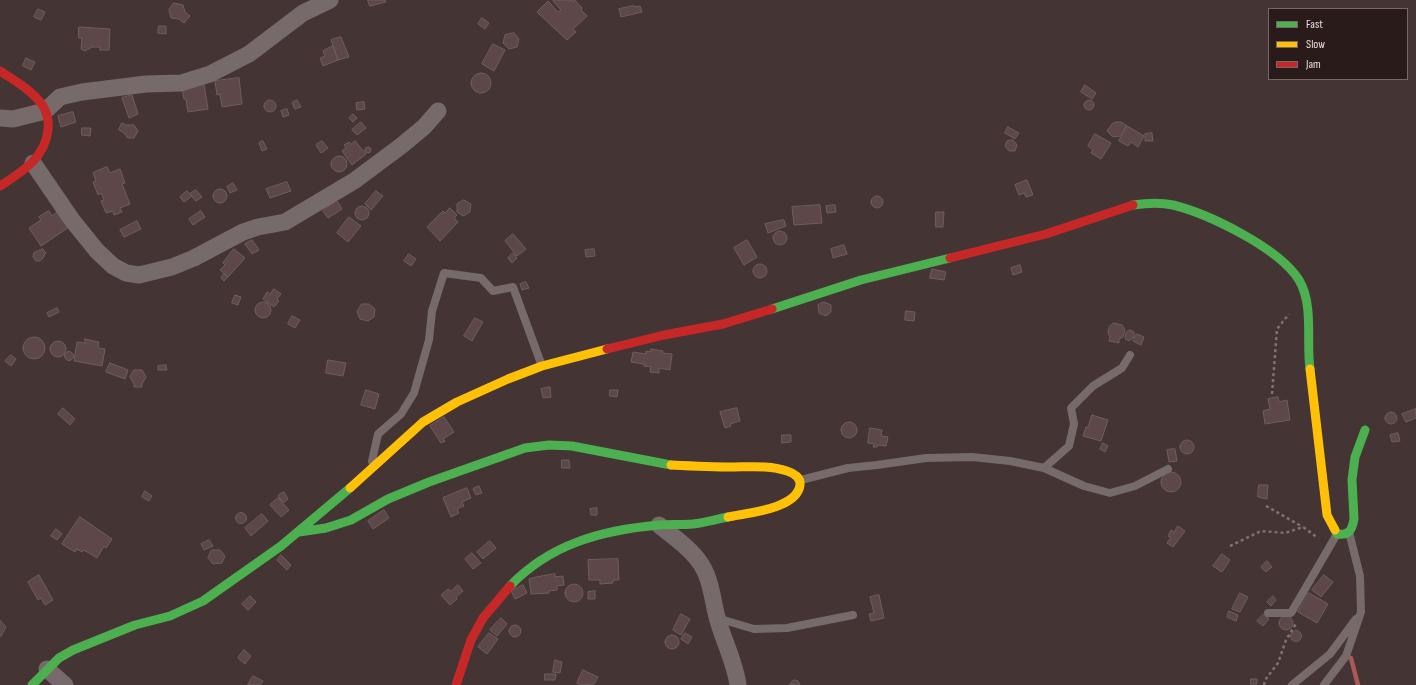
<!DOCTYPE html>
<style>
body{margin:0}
#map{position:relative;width:1416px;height:685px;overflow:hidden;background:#453434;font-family:"Sofia Sans Condensed",sans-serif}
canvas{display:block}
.legend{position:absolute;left:1268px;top:8px;width:140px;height:72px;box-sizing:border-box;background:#281b1a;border:1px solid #776766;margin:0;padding:5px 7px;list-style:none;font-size:12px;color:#eddad8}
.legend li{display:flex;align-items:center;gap:8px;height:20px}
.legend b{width:20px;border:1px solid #776766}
</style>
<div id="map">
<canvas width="1416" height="685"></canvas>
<ul class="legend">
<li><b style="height:5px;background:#4caf50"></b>Fast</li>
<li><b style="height:5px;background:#ffc107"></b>Slow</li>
<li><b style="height:5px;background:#c62828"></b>Jam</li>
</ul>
</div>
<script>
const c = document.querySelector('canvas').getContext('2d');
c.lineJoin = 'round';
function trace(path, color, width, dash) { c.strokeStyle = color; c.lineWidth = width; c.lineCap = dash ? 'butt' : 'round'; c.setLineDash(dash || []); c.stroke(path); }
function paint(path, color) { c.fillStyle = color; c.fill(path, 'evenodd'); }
const stream = new Path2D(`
 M1351,658L1358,685`);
const building = new Path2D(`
 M368,0H385L386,2L370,6Z
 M555,0H572L573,2L575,0L582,8L581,10L587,16L573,29L576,32L567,40L537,12L548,1L558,12L561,10L553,1Z
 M174,3L183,5L185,12L190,16L184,23L179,19L171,18L169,10Z
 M634,6V7L640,6L642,12L621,17L619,9Z
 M38,9L45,12L41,20L34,17Z
 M482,18L489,23L485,29L478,24Z
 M159,26H166V34L158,33Z
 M79,27L110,29L109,50H100V47H92L85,51L81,49L82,38H79Z
 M514,33L519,39L517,47L509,49L503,43L505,35Z
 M341,37L349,57L338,60L331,40Z
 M493,44L505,50L494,71L482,64Z
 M333,46L338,60L323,66L320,58L325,56L323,51Z
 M26,58L35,62L31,70L23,66Z
 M471 83a10 10 0 1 1 20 0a10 10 0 1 1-20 0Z
 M239,78L242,104L222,107L220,94L217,95L215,81Z
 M204,84L208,109L188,112L186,99H184L182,88Z
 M1085,85L1096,93L1092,99L1081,92Z
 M132,95L138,114L129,118L122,98Z
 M264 106a6 6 0 1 1 12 0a6 6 0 1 1-12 0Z
 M1084 105a5 5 0 1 1 10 0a5 5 0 1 1-10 0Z
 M297,100L301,107L295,109L292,103Z
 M364,102L365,109L357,110L356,103Z
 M287,109L289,115L283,117L281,111Z
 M73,112L76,122L61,127L58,116Z
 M353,114L357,118L353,122L349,118Z
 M361,122L366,128L357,135L352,130Z
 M1116,122H1121L1127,126L1121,136L1113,137L1107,131L1112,124Z
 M122,123L126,125H134L138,131L134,138H128L123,132L119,130Z
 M1127,126L1144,136L1138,147L1131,142L1128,146L1119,141Z
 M1008,127L1019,133L1015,139L1005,133Z
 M82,128H91L90,136L82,135Z
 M1152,133L1153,141H1145V134Z
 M1095,134L1111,143L1101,159L1091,153L1093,150L1088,146Z
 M1013,140L1017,145L1015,151H1009L1005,146L1007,141Z
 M263,141L267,149L262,151L259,143Z
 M322,141L328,148L321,153L316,145Z
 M355,141L366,154L352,165L342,151L346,148L344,145L349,142L351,144Z
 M365 150a3 3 0 1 1 6 0a3 3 0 1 1-6 0Z
 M331 164a8 8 0 1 1 16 0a8 8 0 1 1-16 0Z
 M107,167L110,173L120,169L125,183L122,184L130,204L120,208L122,212L114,215L113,211L106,213L101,201L104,200L101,193L98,195L93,182L96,181L93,173Z
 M1027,180L1033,195L1026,197L1024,193L1019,195L1015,185Z
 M287,182L291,191L270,198L266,189Z
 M233,183L237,190L230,193L227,187Z
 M213 196a7 7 0 1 1 14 0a7 7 0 1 1-14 0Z
 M196,190L202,197L196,201L190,194Z
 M187,191L192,196L184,202L180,197Z
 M376,191L383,196L371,210L365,204Z
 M871 202a6 6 0 1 1 12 0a6 6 0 1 1-12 0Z
 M464,200L471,204L470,212L463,216L457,212V204Z
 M337,201L342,209L328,218L323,211Z
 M820,205L822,223L794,225L792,207Z
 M835,205L836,212L827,213L826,206Z
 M355 213a7 7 0 1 1 14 0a7 7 0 1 1-14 0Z
 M450,208L457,215L454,218L458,222L440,241L427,227L443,211L445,213Z
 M49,211L52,216L58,211L69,227L41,246L29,228L41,220L39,217Z
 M201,211L205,217L193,225L189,219Z
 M936,212H944L943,227H936Z
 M349,217L361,226L348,242L337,233Z
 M784,220L786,226L768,233L765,224Z
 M137,221L141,229L124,237L120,230Z
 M773 238a7 7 0 1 1 14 0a7 7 0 1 1-14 0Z
 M513,234L526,249L517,256L505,241Z
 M252,240L259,250L252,254L245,244Z
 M747,240L757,257L744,265L734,248Z
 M844,245L847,254L833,258L831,249Z
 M43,249L46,253L44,255V257L40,261H36L33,257L34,253Z
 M234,249L245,258L228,277L220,270L225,265L223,263Z
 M594,249L595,256L586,257L585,250Z
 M513,253L517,258L512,263L508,258Z
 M409,254L416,259L411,266L404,261Z
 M753 271a7 7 0 1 1 14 0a7 7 0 1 1-14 0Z
 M1020,265L1022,272L1013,275L1011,268Z
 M932,269L946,272L944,280L930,278Z
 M224,274L228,277L224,281L221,278Z
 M526,282L529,288L522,290L520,284Z
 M274,289L281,294L277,299L279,301L274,307L263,299L267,292L270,294Z
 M235,295L241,297L238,305L232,303Z
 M824,302L831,305V312L826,316L819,313L818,305Z
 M255 310a8 8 0 1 1 16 0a8 8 0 1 1-16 0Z
 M362,304H369L375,309L374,317L368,321L360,319L357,312Z
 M57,308L59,312L49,317L47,313Z
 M906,311L915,312L914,321L905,320Z
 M292,316L300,320L295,328L288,324Z
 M475,318L483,322L472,341L464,336Z
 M1114,323L1122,325L1125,330L1123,337L1119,339V343L1109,341L1110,337L1108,333L1109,327Z
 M1130,330L1134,332V337L1129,341L1125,339L1126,333Z
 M1137,334L1144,337L1141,345L1133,341Z
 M23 348a11 11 0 1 1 22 0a11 11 0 1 1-22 0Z
 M85,339L99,342L98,348L105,349L102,366L74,361L77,342L85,343Z
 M50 349a8 8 0 1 1 16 0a8 8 0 1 1-16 0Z
 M651,349L663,351L662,353L672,354L670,370L659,368V373L650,372L651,367L644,366V364L631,362L633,352L646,354V351L651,352Z
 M64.5 356a4.5 4.5 0 1 1 9 0a4.5 4.5 0 1 1-9 0Z
 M11,355L16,359L11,366L5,361Z
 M328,360L346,363L343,376L326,373Z
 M110,363L128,370L125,379L106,372Z
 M166,365L167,370H158V366Z
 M134,370H142L146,377L142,384V387H134V384L130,377Z
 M550,387L551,397L543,398L541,389Z
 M366,390L379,394L375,409L361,405Z
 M610,390H618L617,397L610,396Z
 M1278,397L1279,402L1287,400L1290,420L1265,424L1263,411L1270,409L1268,399Z
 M63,408L75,419L70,425L58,414Z
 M737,408L740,421L730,424L731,426L725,428L720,412Z
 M1416,409V418L1406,422L1402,414Z
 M1385 418a6 6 0 1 1 12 0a6 6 0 1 1-12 0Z
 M1092,415L1108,420L1101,441L1083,436L1086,427H1088Z
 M444,417L454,432L443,439L445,441L441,443L430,426Z
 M841 430a8 8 0 1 1 16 0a8 8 0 1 1-16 0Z
 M870,428L882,430L881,436L888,437L886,446L878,445L877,447H873L874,444L868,443Z
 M1398,433L1400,441L1392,442L1390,435Z
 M782,435H791V442L782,443Z
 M1180 447a7 7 0 1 1 14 0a7 7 0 1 1-14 0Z
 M1103,443L1108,446L1105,452L1100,449Z
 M1175,449L1177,461L1169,462L1167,450Z
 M562,460H569L570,468H562Z
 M1161 482a10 10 0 1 1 20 0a10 10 0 1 1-20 0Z
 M1259,485H1268L1267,499L1258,497Z
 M479,486L482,493L476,495L473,489Z
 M467,488L471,498L462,502L464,506L457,509L459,513L451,517L443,498Z
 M145,491L152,496L149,501L142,497Z
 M284,492L288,499L283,503L278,496Z
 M278,498L289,510L281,517L270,505Z
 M597,508V515H591L590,509Z
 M384,510L389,518L373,529L368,521Z
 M235.5 518a5.5 5.5 0 1 1 11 0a5.5 5.5 0 1 1-11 0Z
 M262,514L268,521L251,536L245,528Z
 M80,517L112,539L106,548L104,546L97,558L84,550L82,552L77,549L75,552L62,544Z
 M1178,526L1185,531L1173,547L1167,543L1171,537L1168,536L1171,530L1174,532Z
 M56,529L62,534L57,540L51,536Z
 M209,540L213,546L204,550L201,544Z
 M490,541L496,548L483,559L477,552Z
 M212,550H220L225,556L222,563L213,564L208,558Z
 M472,553L481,563L473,569L465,559Z
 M1222,554L1230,560L1222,572L1213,566Z
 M281,555L291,565L287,570L277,560Z
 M618,559L619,580H613V583L600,584V580H589L588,560Z
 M1267,561L1272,567L1266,572L1261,567Z
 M555,574V577L563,576L564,585L557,586V590L549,591V593L531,594L529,579L536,577Z
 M39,575L53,600L45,605L41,598L38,600L28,582Z
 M1324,575L1333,582L1321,597L1312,590Z
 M565 593a9 9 0 1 1 18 0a9 9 0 1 1-18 0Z
 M458,585L463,591L456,597L457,599L450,605L441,595L448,589L451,591Z
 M523,585L527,593L515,599L511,591Z
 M595,591V599H588V592Z
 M1240,593L1248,597L1240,612L1232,609Z
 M1309,593L1328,604L1317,623L1298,612Z
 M879,595L884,618L871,621L869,614L874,613L870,597Z
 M250,596L256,602L248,610L242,604Z
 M1273,596L1276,600L1271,606L1267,602Z
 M1229,611L1238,615L1236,621L1227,617Z
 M681,614L690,619L681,635L673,630Z
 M1264,614L1269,619L1263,626L1257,621Z
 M1279 623a7 7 0 1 1 14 0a7 7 0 1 1-14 0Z
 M501,618L507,624L497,636L490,630Z
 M0,620L6,627L1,636H0Z
 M509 631a6 6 0 1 1 12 0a6 6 0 1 1-12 0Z
 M1290.5 636a5.5 5.5 0 1 1 11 0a5.5 5.5 0 1 1-11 0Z
 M489,633L498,639L487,654L478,647Z
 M685,633L692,637L688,644L681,639Z
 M665 642a7 7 0 1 1 14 0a7 7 0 1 1-14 0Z
 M244,650L251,656L245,664L238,658Z
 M555,660L562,662L560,673L553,672Z
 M583,670L598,677L594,684L581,685L577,683Z
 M545,674H556L555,680H545Z
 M253,676L263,681L260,685H248Z
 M1251,679H1257V684H1251Z
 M795,680L798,681L800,685H789L792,681Z`);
const path = new Path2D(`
 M1272,394L1277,329L1289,314
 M1266,506L1303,527
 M1230,546L1261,531L1285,533L1303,527L1318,538
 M1264,685L1265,680L1278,663L1286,640L1297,622`);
const lane = new Path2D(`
 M372,461L378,434L401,414L414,393L429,340L432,311L444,273L481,278L493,291L513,287L542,366
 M1044,468L1084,486L1110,493L1135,486L1168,469
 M801,480L848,468L877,465L926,458L972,457L1010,461L1044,468L1069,446L1074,424L1071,408L1093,386L1122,368L1130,355
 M1268,613H1291L1337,534
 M717,618L754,629L787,628L853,615
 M1292,685L1330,654L1356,619
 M1324,685L1346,656L1361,612L1360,576L1349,532`);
const street = new Path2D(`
 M0,118L13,119L45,111L60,97L82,92L146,84L181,83L210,74L249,54L303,13L330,0
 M33,163L72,220L97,251L113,266L126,273L139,275L172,267L194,258L243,232L258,227L285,222L354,181L401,146L424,127L438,111
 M659,525C672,536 688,546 698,560C711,576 712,598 717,617C723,640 735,662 738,685
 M47,669L65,685`);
const fast = new Path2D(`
 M1133,205C1146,203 1160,202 1173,205C1209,214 1279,248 1299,280C1314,305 1306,342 1310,369
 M772,309L861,280L950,258
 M1335,530L1337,534C1349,536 1352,530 1354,519L1352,480L1355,457L1365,430
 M299,532L326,528L351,520L388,499L429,482L525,448L549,445L572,446L671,465
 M510,586C550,544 602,530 659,525C670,524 681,525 693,524C704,523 717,519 728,517
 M32,685L59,658L73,650L135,625L170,616L203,601L281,546L350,488`);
const slow = new Path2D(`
 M1310,369L1327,515L1335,530
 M671,465C691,466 712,467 732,467C750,467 769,465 787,471C794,473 801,478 800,485C797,509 747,513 728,517
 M350,488L423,422L457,402L508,379L542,366L607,349`);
const jam = new Path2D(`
 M0,71C15,81 33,91 43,106C47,113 49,122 48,130C45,158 22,172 0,186
 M950,258L1046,234L1133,205
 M607,349L664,335L723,324L772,309
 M456,685L471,640L483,618L510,586`);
trace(stream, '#a95957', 4.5);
paint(building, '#5e4748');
trace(building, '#6d5e5e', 1);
trace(path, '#7f7372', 2.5, [3, 3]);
trace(lane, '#776a6a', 8);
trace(street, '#776a6a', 17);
trace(fast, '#4caf50', 9);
trace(slow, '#ffc107', 9);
trace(jam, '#c62828', 9);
</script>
